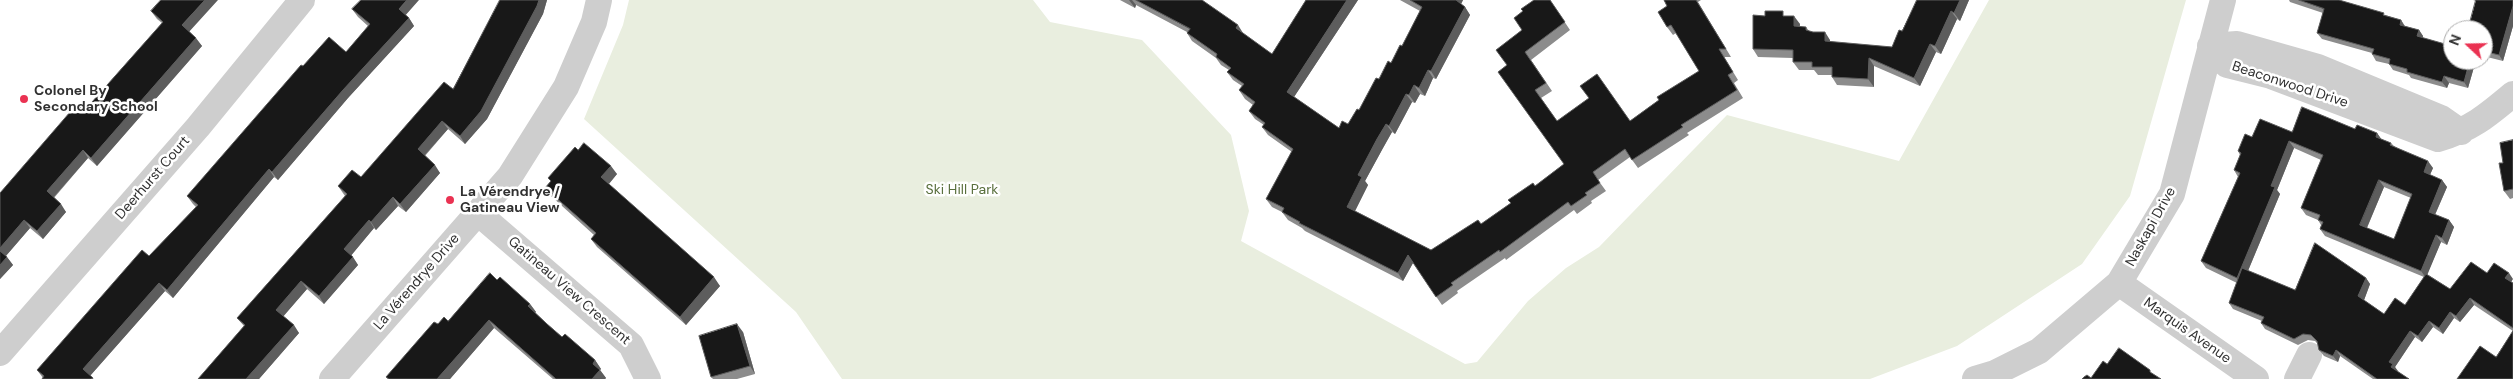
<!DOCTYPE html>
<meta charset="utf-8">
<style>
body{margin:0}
#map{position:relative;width:2513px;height:379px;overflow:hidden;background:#fff;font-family:"DM Sans",sans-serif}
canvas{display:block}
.north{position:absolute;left:2443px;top:20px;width:50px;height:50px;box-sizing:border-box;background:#fff;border:1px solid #adadad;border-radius:50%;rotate:291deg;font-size:14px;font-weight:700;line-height:20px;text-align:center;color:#313131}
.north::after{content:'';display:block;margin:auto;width:18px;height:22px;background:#ea3252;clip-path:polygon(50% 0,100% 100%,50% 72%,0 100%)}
</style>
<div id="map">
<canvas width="2513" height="379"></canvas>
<div class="north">N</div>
</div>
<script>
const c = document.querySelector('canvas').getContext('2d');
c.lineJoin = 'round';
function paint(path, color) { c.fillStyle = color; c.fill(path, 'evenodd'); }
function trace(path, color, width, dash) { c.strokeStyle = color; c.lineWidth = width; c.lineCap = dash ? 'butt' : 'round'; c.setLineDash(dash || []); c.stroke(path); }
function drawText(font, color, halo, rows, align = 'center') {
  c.font = font + ' "DM Sans",sans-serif'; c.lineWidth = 5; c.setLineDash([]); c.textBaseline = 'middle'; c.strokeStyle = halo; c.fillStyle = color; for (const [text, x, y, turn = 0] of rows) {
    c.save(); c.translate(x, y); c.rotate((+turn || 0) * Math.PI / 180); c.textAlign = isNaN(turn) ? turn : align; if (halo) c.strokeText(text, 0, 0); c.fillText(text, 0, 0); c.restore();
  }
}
const green = new Path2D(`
 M629,0H1033L1050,22L1142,40L1231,135L1249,211L1241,241L1465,364L1477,362L1528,301L1566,268L1599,247L1727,115L1899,161L1989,0H2186L2130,196L2082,264L1957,346L1870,379H842L796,312L584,119L623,25Z`);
const minor = new Path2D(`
 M2210,46L2227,65L2271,76L2438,139C2470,130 2487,116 2513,94
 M2210,46L2237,44L2318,67L2441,118L2461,132
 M478,213L631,345L648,379
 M2119,283L2256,379
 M0,353L198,127L302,0
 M332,379L510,176L566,87L594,22L599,0
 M1975,379L1995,373L2039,351L2119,283L2172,194L2223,0
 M2297,379L2309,355`);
const wall = new Path2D(`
 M500,0H547L543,14L487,119L465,144L448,129L425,156L440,173L406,212L398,206L376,230L374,228L351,255L358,265L324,304L307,289L283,316L299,333L259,379H198L244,326L237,318L345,196L338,186L361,177L453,89Z
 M1120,0H1202L1243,34L1272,54L1306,0H1358L1294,97L1339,128L1348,124L1359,110L1402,46L1420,11L1400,0H1463L1461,4L1465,7L1470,15L1436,79L1433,78L1425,96L1420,94L1415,103L1412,102L1395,134L1392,132L1383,148L1365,181L1368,185L1355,211L1431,250L1481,224L1535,186L1564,164L1507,65L1522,30L1550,0L1570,30L1531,60L1552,91L1541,98L1557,121H1630L1699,71L1676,33L1673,35L1667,27V6L1664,0H1701L1698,2L1731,57H1724L1738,80L1734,83L1743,98L1687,133L1689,135L1638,168L1630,157L1598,180L1606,191L1591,201L1592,203L1577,214L1574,210L1506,260L1505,258L1457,291L1458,293L1442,305L1413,263L1403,281L1305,231L1302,228L1288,220L1282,212L1272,207L1266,199L1292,152L1268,135L1262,127L1264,125L1255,119L1249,111L1253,105L1245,99L1239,90L1242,86L1233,80L1227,72L1229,70L1221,65L1216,58L1192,41L1187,33V32L1136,5L1135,8Z
 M1917,0H1969L1960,21L1957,19L1941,54L1936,52L1920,86L1874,66V87L1837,85L1832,77V75H1818L1814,70H1799L1793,62V58L1758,57L1753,49L1786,16L1800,24L1799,27H1806L1809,31L1830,40V42L1892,47L1902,31Z
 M2289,0H2339L2401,20L2405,26L2419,30L2423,36V38L2452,46L2453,60H2476L2468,88L2449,83L2447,88L2411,78L2409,75L2393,70L2389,64L2376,61L2372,54V53L2322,39L2317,33L2323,13L2290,2Z
 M2473,0H2513V26L2503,61L2483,56V30L2476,1Z
 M352,9L406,16L409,18L414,26L348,98L278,180L274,177L173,298L165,291L90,376L94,379H42L43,378L37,370L149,256L196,207L193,204L187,196L303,66L346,52L368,26L358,17Z
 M151,11L189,31L202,46L97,166L88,158L54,198L66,212L43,239L30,228L6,256L13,265L0,279V193L84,111L162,23L157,19Z
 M2355,129L2377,133L2381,139L2391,143L2394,146L2433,168L2430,175L2442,180L2447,187L2435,215L2449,220L2454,227L2447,245L2441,242L2427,274L2450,289L2487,273L2513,283V379L2496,357L2513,331L2474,305L2460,322L2454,318L2443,334L2433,327L2422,342L2415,337L2395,367L2397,371L2409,379H2373L2340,356L2338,362L2324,356L2319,350L2318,344L2315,341L2308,340L2298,345L2265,329L2261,323L2262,321L2233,309L2229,303L2237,283L2206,268L2201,261L2238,177L2234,170L2240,155L2238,151L2252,137ZM2294,148L2321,160L2301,208L2306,215L2318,220L2321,225L2320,229L2325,236L2424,277L2405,305L2384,314L2364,300L2370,284L2366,278L2295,290L2248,271L2280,194L2277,190ZM2384,187L2411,198L2394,239L2367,228Z
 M2513,140V198L2510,199L2504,191L2503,163Z
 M578,150L617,174L609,184L720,286L686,325L597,247L591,239L594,235L551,196L545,188L551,181L548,178Z
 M497,280L530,304L536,312L535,313L562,337L595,360L601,369L600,370L606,378L605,379H553L494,328L450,379H388L386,377L438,324L448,321Z
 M743,332L755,374L737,379H713L711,377Z`);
const shadedWall = new Path2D(`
 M205,0H218L188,33L182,25Z
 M407,0H419L404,17L399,9Z
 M539,0H547L543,14L487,119L465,144L460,136Z
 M1129,0H1132L1136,5L1135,8Z
 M1347,0H1358L1292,100L1287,92Z
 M1455,0H1463L1460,6Z
 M1960,0H1969L1960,21L1954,13Z
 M2513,6V26L2503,61L2499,55Z
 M1465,7L1470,15L1436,79L1431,71Z
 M1951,11L1957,19L1941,54L1935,46Z
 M1794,16L1800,24L1799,35L1794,26Z
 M409,18L414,26L348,98L278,180L272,172L343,90Z
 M2401,20L2405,27L2400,25Z
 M1238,25L1243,33L1236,28Z
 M2419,30L2423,36L2421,43L2417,36Z
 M1825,32L1830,40V49L1825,41Z
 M196,38L202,46L97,166L91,158Z
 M1930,44L1936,52L1920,86L1914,78Z
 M1869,58L1874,66V87L1868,79Z
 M2470,60H2476L2468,88L2464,82Z
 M1428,70L1433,78L1425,96L1419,88Z
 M2444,76L2449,83L2447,88L2442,82Z
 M1414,85L1420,94L1415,103L1409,95Z
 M1406,94L1412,102L1395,134L1389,126Z
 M442,121L448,129L423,157L418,149Z
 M1386,124L1392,132L1383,148L1365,181L1368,185L1353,215L1347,207L1358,175L1377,139Z
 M2377,133L2382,140L2376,137Z
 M2289,141L2294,148L2277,190L2280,194L2242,285L2237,278L2271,186Z
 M83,150L88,158L52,199L47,191Z
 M2428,161L2433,168L2428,179L2424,172Z
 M435,165L440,173L406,212L400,204Z
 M611,166L617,174L607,186L601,177Z
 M269,169L274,177L173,298L167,290Z
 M2379,180L2384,187L2365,232L2360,225Z
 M2442,180L2447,187L2433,219L2429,212Z
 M393,197L398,206L376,230L371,222Z
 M61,204L66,212L43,239L37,231Z
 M24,220L30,228L4,258L0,252V248Z
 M369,220L374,228L350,257L344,249Z
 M2449,220L2454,227L2447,245L2442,238Z
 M2436,235L2441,242L2426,278L2421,271Z
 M1408,255L1413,263L1403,281L1398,273Z
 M7,257L13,265L0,279V265Z
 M353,257L358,265L324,304L319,296Z
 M2509,273L2513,279L2510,284L2505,278Z
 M714,277L720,286L686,325L680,317Z
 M2366,278L2370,284L2363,303L2358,296Z
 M301,281L307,289L282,318L276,310Z
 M159,283L165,291L89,377L83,369Z
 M2470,298L2474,305L2460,322L2456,316Z
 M530,304L536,312L533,314L528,306Z
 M2450,312L2454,318L2443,334L2439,328Z
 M489,320L494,328L450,379H437Z
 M2429,321L2433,327L2422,342L2418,336Z
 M737,324L743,332L755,374L750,366Z
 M294,325L299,333L259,379H246Z
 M2410,331L2415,337L2395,367L2398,371L2396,373L2391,367L2389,362Z
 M2336,350L2340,356L2338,362L2333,356Z
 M595,360L601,369L598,372L593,364Z
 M600,370L606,378L605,379H592Z`);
const building = new Path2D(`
 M161,0H205L182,25L196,38L91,158L83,150L47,191L61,204L37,231L24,220L0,248V193L77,104L84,111L163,22L151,11Z
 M361,0H407L399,9L409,18L343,90L272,172L269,169L167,290L159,283L83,369L93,378L91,379H42L44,376L37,370L142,250L149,256L198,205L187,196L301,65L303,66L329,37L346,52L370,24L352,9Z
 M500,0H539L537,6L481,111L460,136L442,121L418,149L435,165L400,204L393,197L371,222L369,220L344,249L353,257L319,296L301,281L276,310L294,325L246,379H198L245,325L237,318L347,194L338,186L352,170L361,177L444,82L453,89Z
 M1136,0H1202L1238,25L1236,28L1272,54L1306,0H1347L1287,92L1339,128L1342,121L1348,124L1357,109L1359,110L1376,78L1379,79L1388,61L1391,63L1400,45L1402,46L1422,7L1410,0H1456L1465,7L1431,71L1428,70L1419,88L1414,85L1409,95L1406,94L1389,126L1386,124L1377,139L1358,175L1362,177L1347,207L1431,250L1478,220L1481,224L1511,203L1508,200L1533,183L1535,186L1564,164L1498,72L1507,65L1496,50L1522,30L1514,18L1523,11L1521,9L1534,0H1550L1565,22L1525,52L1546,83L1535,90L1557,121L1589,98L1580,86L1597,74L1630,121L1659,100L1657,97L1699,71L1671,25L1667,27L1658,12L1667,6L1664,0H1696L1726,49H1719L1733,72L1728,75L1737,90L1681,125L1683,127L1632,160L1625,149L1593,172L1600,183L1585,193L1587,195L1571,206L1568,202L1500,252L1499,250L1451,283L1453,285L1436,297L1408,255L1398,273L1299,223L1300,222L1282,212L1284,208L1266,199L1293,149L1262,127L1265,123L1249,111L1255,102L1239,90L1244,84L1227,72L1231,68L1216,57L1217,54L1187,33L1190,29Z
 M1917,0H1960L1954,13L1951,11L1935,46L1930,44L1914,78L1869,58L1868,79L1832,77V67H1812V62H1793V50L1753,49V15L1765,16V11H1783V16H1794V26L1806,27V30L1813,32H1825V41L1892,47L1899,30L1902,31Z
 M2299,0H2339L2384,13L2383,15L2401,20L2400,25L2419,30L2417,36L2452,46L2453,45V60H2470L2464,82L2444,76L2442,82L2407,72V69L2389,64L2390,59L2372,54L2374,49L2317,33L2324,9Z
 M2476,0H2513V6L2499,55L2483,51V30H2468Z
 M2302,107L2355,129L2357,125L2377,133L2376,137L2391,143L2390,145L2428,161L2424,172L2442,180L2429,212L2449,220L2442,238L2436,235L2421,271L2320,229L2323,222L2318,220L2320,215L2301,208L2323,155L2289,141L2271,186L2275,187L2237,278L2201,261L2240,173L2234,170L2241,153L2238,151L2245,134L2252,137L2260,119L2292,132ZM2379,180L2412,194L2394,239L2360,225Z
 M2513,140V189L2504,191L2499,163H2503L2500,143Z
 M584,143L611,166L601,177L714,277L680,317L591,239L596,233L545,188L551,181L548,178L575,147L578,150Z
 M2315,243L2366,278L2358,296L2384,314L2395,298L2405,305L2426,274L2450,289L2471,262L2487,273L2494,263L2509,273L2505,278L2513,283V328L2470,298L2456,316L2450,312L2439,328L2429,321L2418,336L2410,331L2389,362L2393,364L2391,367L2409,379H2377L2336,350L2333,356L2319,350L2317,341L2311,335L2303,334L2294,339L2261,323L2264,317L2229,303L2242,268L2295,290Z
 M0,251L7,257L0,265Z
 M490,273L497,280L500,277L530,304L528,306L547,324L562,337L565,334L595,360L593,364L600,370L592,379H556L489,320L437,379H389L386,377L434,322L438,324L444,317L448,321Z
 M737,324L750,366L711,377L699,336Z
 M2513,331V379H2457L2480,346L2496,357Z
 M2119,348L2150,370V372L2161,379H2082L2084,377L2087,375L2091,378L2103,361L2107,364Z`);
const markers = [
 [24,99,5,"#ea3252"],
 [450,200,5,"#ea3252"]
];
const streetNames = [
 ["Beaconwood Drive",2290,85,18],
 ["Deerhurst Court",153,178,-49],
 ["Naskapi Drive",2151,227,-61],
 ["La Vérendrye Drive",417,282,-49],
 ["Gatineau View Crescent",569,291,41],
 ["Marquis Avenue",2187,331,35]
];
const poiNames = [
 ["Colonel By",34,91],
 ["Secondary School",34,107],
 ["La Vérendrye /",460,192],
 ["Gatineau View",460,208]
];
const parkNames = [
 ["Ski Hill Park",962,190]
];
paint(green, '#e9eedf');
trace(minor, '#cecece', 26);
paint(wall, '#8c8c8c');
paint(shadedWall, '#5d5d5d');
paint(building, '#181818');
trace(building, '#5d5d5d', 1);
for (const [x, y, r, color] of markers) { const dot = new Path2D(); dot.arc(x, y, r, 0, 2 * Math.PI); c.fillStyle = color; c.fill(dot); trace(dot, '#fff', 2); }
drawText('14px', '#313131', '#fff', streetNames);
drawText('bold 14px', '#313131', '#fff', poiNames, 'left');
drawText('14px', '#596f3d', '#fff', parkNames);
</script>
